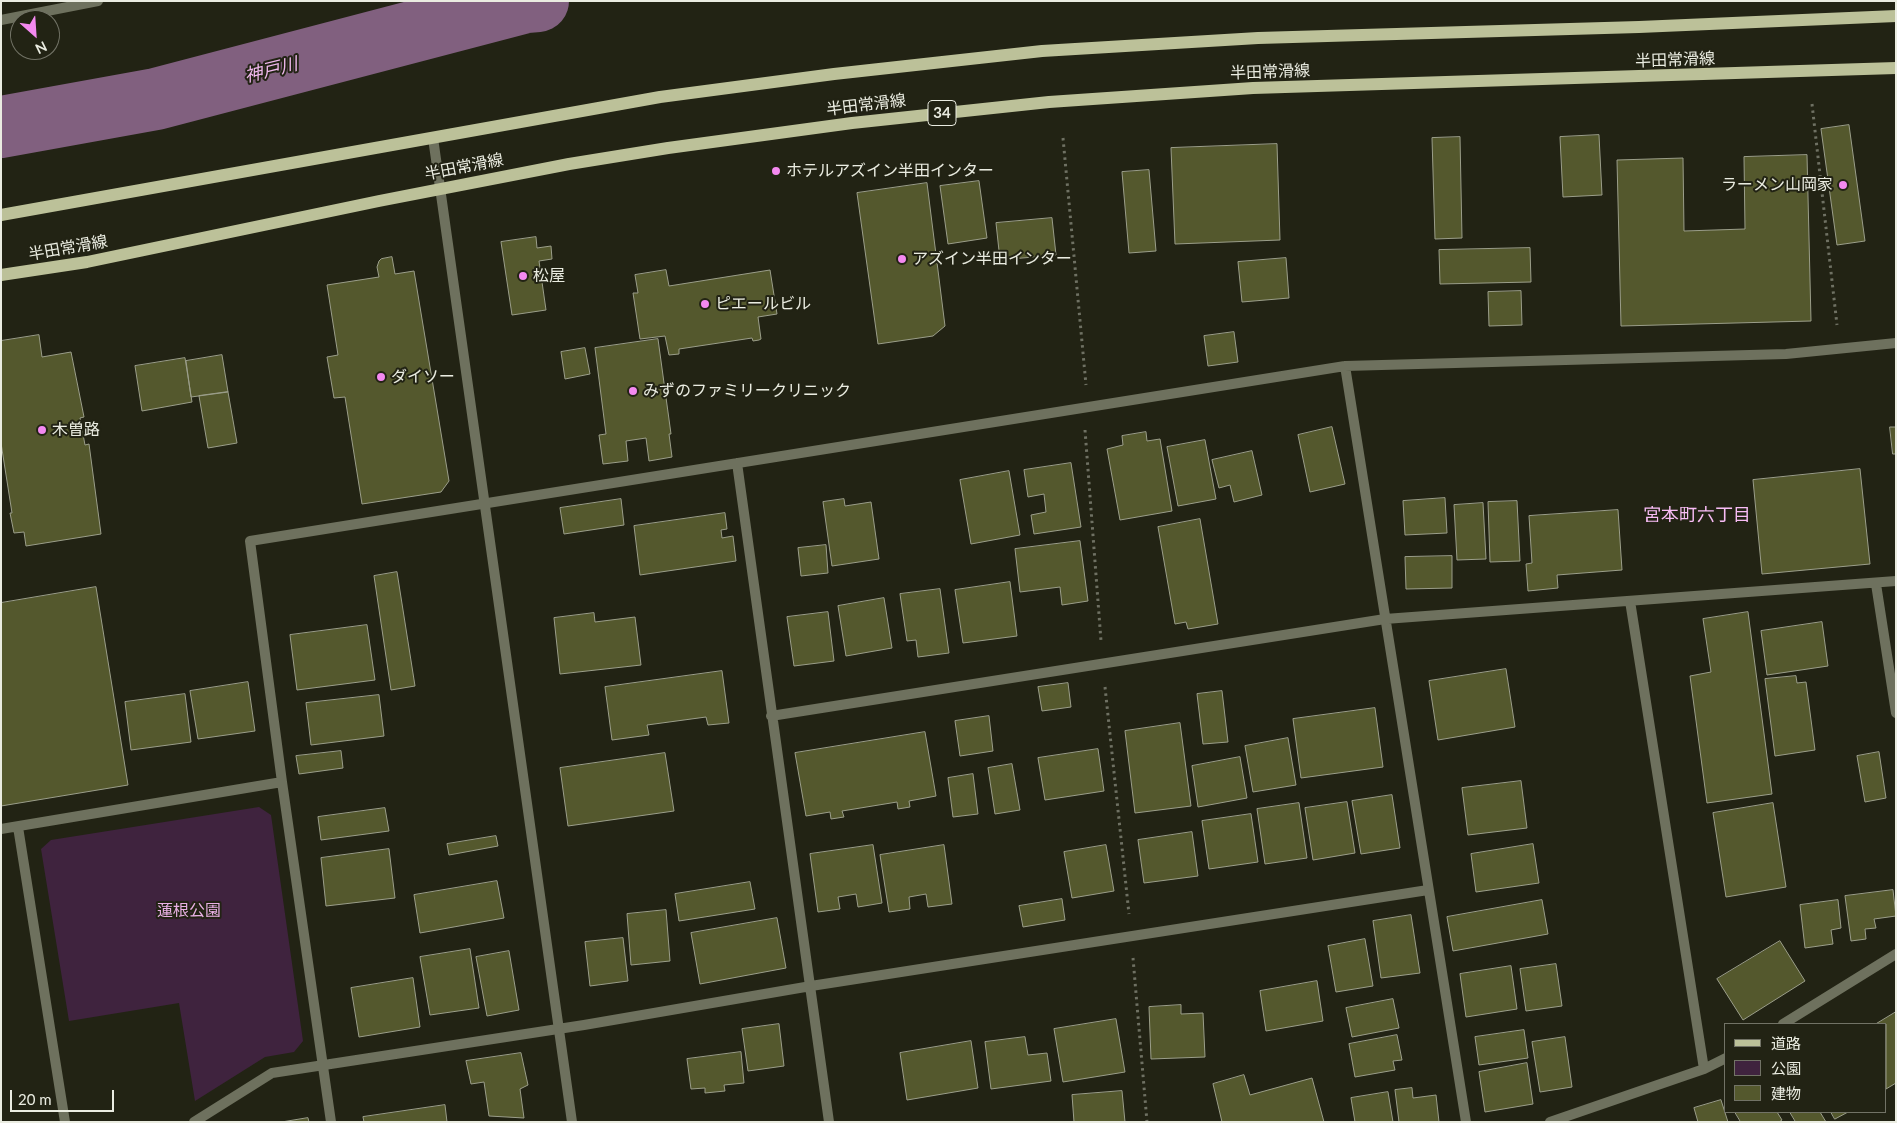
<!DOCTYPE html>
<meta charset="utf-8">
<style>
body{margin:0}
#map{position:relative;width:1897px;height:1123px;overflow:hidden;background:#222314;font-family:Lato,"Noto Sans JP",sans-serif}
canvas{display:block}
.frame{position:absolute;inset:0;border:2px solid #eaece1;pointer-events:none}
.legend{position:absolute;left:1724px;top:1023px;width:162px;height:90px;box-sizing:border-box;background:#222314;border:1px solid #727366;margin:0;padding:6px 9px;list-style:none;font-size:15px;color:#eaece1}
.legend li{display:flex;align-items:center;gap:10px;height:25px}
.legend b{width:25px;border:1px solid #727366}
.north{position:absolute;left:10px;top:10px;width:50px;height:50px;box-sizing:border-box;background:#222314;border:1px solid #727366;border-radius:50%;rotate:154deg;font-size:14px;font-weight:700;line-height:20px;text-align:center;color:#eaece1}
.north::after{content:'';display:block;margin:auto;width:18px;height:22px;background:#f489f0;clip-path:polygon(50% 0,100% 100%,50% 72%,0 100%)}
.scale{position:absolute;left:10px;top:1090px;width:104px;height:22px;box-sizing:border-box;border:2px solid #eaece1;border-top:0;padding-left:6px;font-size:15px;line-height:18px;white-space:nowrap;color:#eaece1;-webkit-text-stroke:4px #222314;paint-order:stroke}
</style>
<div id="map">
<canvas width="1897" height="1123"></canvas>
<div class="frame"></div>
<ul class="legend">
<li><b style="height:6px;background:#bcc199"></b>道路</li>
<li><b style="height:14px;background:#3f233e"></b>公園</li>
<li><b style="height:14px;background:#54582d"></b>建物</li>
</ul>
<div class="north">N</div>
<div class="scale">20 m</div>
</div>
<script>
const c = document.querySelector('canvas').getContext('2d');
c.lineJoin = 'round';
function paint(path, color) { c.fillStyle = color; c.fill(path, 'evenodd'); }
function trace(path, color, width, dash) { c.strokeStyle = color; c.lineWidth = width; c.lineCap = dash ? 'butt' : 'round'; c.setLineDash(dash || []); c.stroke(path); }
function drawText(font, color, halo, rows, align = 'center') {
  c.font = font + ' Lato,"Noto Sans JP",sans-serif'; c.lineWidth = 4; c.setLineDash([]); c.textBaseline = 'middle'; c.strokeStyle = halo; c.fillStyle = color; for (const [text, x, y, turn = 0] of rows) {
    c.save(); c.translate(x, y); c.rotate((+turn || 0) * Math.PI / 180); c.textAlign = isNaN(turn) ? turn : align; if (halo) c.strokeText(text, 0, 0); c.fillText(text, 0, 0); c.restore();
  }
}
const green = new Path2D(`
 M259,807L271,815L303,1041L294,1052L265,1057L195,1101L179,1003L69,1021L41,849L51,840Z`);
const river = new Path2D(`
 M1,127L156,99L526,2L538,1`);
const building = new Path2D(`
 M1849,125L1865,241L1837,245L1821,129Z
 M1599,135L1602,195L1563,197L1560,137Z
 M1460,137L1462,238L1435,239L1432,138Z
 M1277,144L1280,240L1175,244L1171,148Z
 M1807,155L1811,321L1621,326L1617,160L1683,158L1684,231L1745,229L1744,157Z
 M1149,170L1156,251L1129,253L1122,172Z
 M979,181L987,238L948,244L940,186Z
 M927,183L945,326L933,336L878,344L857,193Z
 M1052,218L1056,255L1000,260L996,223Z
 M536,237L537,248L551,246L552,259L539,261L546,310L512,315L501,242Z
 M1530,248L1531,282L1440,284L1439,250Z
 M392,257L395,274L414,271L449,481L441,492L362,504L345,397L334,398L327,357L338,355L327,285L379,277L377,267L379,261L381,259Z
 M1286,258L1289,298L1242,302L1238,262Z
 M666,270L669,286L770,270L777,314L758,317L761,339L759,340L753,341L752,338L679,349V354L669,355L665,336L640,339L633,293H638L635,275Z
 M1521,291L1522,325L1489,326L1488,292Z
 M1234,332L1238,362L1208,366L1204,336Z
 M39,335L42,357L71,352L84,417L80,418L85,445L89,444L101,534L26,546L24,532L14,533L10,513H12L1,443V341Z
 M658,339L671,434H669L672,457L649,461L646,438L626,441L628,461L603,464L599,435L606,434L595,348Z
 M585,348L590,374L565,379L561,352Z
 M222,355L228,392L191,397L186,361Z
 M185,358L192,402L142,411L135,366Z
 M228,392L237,443L208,448L199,396Z
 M1332,427L1345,484L1310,492L1298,435Z
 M1890,427H1896V454H1893Z
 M1146,432L1147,441L1160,439L1172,511L1120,520L1107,449L1123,445L1122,436Z
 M1205,440L1216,499L1178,506L1167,447Z
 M1252,451L1262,495L1234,502L1230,485L1219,488L1212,460Z
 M1071,463L1081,527L1034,534L1031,515L1046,512L1044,494L1028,497L1024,470Z
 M1860,469L1870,564L1762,574L1753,480Z
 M1009,471L1020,535L971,544L960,480Z
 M1445,498L1447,533L1405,535L1403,501Z
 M621,499L624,525L564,534L560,508Z
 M844,499L845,506L871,502L879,559L832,566L823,502Z
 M1517,501L1520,561L1490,562L1488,502Z
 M1483,503L1486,559L1457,560L1454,505Z
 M1618,510L1622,570L1557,575L1558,588L1528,591L1526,564L1532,563L1529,516Z
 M725,513L727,529L721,530L722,538L733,536L736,561L640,575L634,526Z
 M1200,519L1218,624L1188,629L1186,622L1175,624L1158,527Z
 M1080,541L1088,601L1062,605L1060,587L1020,592L1015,549Z
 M826,545L828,573L801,576L798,548Z
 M1452,556V588L1406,589L1405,557Z
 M397,572L415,686L391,690L374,576Z
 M1010,582L1017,636L963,643L955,590Z
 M96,587L128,785L1,806V603Z
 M940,589L949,653L918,657L916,640L907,641L900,594Z
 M884,598L892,648L846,656L838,606Z
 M828,612L834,661L794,666L787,617Z
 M1748,612L1772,794L1707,803L1690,676L1711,672L1703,619Z
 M594,613L595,622L635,617L641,665L560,674L554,618Z
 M1822,622L1828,666L1767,675L1761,631Z
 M367,625L375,680L297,690L290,635Z
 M1506,669L1515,727L1438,740L1429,681Z
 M722,671L729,723L708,725L706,717L647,725L649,735L612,740L605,687Z
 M1796,676L1797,683L1806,682L1815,750L1775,756L1765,679Z
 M248,682L255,731L198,739L190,691Z
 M1068,683L1071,707L1042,711L1038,687Z
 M1222,691L1228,742L1203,744L1197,694Z
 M185,694L191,742L131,750L125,702Z
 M379,695L384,736L311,745L306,703Z
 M1375,708L1383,767L1301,778L1293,719Z
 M989,716L993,751L960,756L955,721Z
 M1180,723L1191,806L1135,813L1125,731Z
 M925,732L936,796L909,801L910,807L898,809L897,802L842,811L844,817L831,819L830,812L806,816L795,753Z
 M1288,738L1296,785L1253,792L1245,746Z
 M1098,749L1104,791L1045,800L1038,758Z
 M341,751L343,768L299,774L296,756Z
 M1879,752L1886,798L1865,802L1857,756Z
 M665,753L674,811L568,826L560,768Z
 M1240,757L1247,798L1198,807L1192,766Z
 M1012,764L1020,810L995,814L988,768Z
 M973,774L978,814L953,817L948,778Z
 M1521,781L1527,828L1468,835L1462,788Z
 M1392,795L1400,848L1361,854L1352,801Z
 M1347,802L1355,853L1313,860L1305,808Z
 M1299,803L1307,858L1265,864L1257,809Z
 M1773,803L1786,887L1726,897L1713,813Z
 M385,808L389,831L321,840L318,817Z
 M1251,814L1258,862L1209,869L1202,821Z
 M1192,832L1198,876L1144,883L1138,840Z
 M496,836L498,846L449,855L447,844Z
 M1533,844L1539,883L1476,892L1471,854Z
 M873,845L882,903L858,907L856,894L838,897L840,909L818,912L810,854Z
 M944,845L952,904L928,907L926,894L909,897L910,909L889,912L880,855Z
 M1106,845L1114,891L1072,898L1064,852Z
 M389,849L395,898L326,906L321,858Z
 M497,881L504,918L420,933L414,895Z
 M750,882L755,909L679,921L675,894Z
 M1893,890L1896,916L1874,919L1876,928L1865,929L1866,939L1851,941L1845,896Z
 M1062,899L1065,920L1023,927L1019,906Z
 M1542,900L1548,934L1453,951L1447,917Z
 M1838,900L1841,928L1831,930L1833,944L1805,948L1800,905Z
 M666,910L670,961L631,965L627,914Z
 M1411,915L1420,973L1381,978L1373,921Z
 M777,918L786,968L700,984L691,933Z
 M623,938L628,981L590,986L585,942Z
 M1365,939L1373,986L1336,992L1328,946Z
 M1780,941L1805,981L1743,1020L1717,979Z
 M470,949L479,1008L430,1015L420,957Z
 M509,951L519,1010L487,1016L476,957Z
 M1556,964L1562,1006L1526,1011L1520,969Z
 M1511,966L1517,1009L1466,1017L1460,974Z
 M413,978L420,1027L359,1037L351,988Z
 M1317,981L1323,1021L1266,1031L1260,991Z
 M1393,999L1399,1028L1352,1037L1346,1008Z
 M1181,1005V1014L1203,1013L1205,1057L1151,1059L1149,1007Z
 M1896,1012V1083L1886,1089V1024H1876Z
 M1116,1019L1125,1072L1063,1082L1054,1029Z
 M779,1024L784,1066L748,1071L742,1029Z
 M1524,1030L1528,1058L1479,1065L1475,1037Z
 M1397,1035L1402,1060L1393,1061L1395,1070L1355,1077L1349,1044Z
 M1025,1037L1028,1055L1047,1053L1051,1081L991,1089L985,1042Z
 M1565,1037L1572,1087L1540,1092L1532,1042Z
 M971,1041L978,1088L907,1100L900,1053Z
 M741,1052L744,1083L724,1085L725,1091L705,1093V1088L691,1089L687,1059Z
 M521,1053L528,1085L520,1089L524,1118L489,1116L484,1082L471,1084L466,1061Z
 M1527,1063L1533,1104L1485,1112L1479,1072Z
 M1244,1075L1250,1095L1312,1078L1324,1122H1222L1213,1084Z
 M1412,1088L1413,1098L1436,1095L1439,1122H1399L1395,1090Z
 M1122,1091L1125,1122H1074L1072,1095Z
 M1388,1092L1393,1122H1355L1351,1098Z
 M1721,1100L1728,1122H1698L1694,1108Z
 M445,1105L447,1122H364L363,1117Z
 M1735,1112H1777L1782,1120L1779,1122H1741Z
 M1790,1112H1820L1826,1122H1796Z
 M1831,1112H1848L1835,1119Z
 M308,1118L309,1122H282Z`);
const path = new Path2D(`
 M1812,104L1837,325
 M1063,138L1086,385
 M1085,430L1101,641
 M1105,687L1129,914
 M1133,958L1147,1122`);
const minor = new Path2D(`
 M1,20L98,1
 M1345,366L1466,1122
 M737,463L829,1122
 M1876,584L1896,713
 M1630,601L1704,1069
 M771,716L1385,619L1896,581
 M18,827L65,1122
 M1,829L282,782
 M1783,1024L1896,954
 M194,1122L272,1073L584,1025L811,986L1428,890
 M331,1122L282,782L250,541L1345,366L1786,354L1896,343
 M1550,1122L1704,1069L1726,1058`);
const tertiary = new Path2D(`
 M433,138L572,1122`);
const primary = new Path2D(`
 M1,215L660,97L834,74L1042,51L1258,38L1639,27L1896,16
 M1,275L87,262L379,201L569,164L668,148L852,123L1049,102L1253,88L1896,68`);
const markers = [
 [776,171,5,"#f489f0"],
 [1843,185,5,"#f489f0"],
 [902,259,5,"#f489f0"],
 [523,276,5,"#f489f0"],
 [705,304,5,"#f489f0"],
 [381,377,5,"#f489f0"],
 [633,391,5,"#f489f0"],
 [42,430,5,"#f489f0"]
];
const shields = [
 [942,113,28]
];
const shieldNames = [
 ["34",942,113]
];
const streetNames = [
 ["半田常滑線",1675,60,-2],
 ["半田常滑線",1270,72,-2],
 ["半田常滑線",866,105,-7],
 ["半田常滑線",464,167,-11],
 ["半田常滑線",68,248,-10]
];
const poiNames = [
 ["ホテルアズイン半田インター",786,171],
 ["ラーメン山岡家",1833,185,"right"],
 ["アズイン半田インター",912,259],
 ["松屋",533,276],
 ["ピエールビル",715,304],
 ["ダイソー",391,377],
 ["みずのファミリークリニック",643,391],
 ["木曽路",52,430]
];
const parkNames = [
 ["蓮根公園",189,911]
];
const waterNames = [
 ["神戸川",271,70,-14]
];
const neighbourhoodNames = [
 ["宮本町六丁目",1697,515]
];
paint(green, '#3f233e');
trace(river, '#81607f', 62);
paint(building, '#54582d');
trace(building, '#9b9e8a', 1);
trace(path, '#6f7163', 3, [2.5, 4]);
trace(minor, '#6e715e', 10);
trace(tertiary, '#6e715e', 10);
trace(primary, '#bcc199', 12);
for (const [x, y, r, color] of markers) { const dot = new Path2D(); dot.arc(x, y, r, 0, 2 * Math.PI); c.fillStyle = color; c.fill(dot); trace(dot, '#222314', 2); }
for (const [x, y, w] of shields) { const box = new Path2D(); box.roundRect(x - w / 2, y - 12.5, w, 25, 4); c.fillStyle = '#222314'; c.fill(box); trace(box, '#eaece1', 1); }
drawText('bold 15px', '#eaece1', null, shieldNames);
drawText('16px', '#eaece1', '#222314', streetNames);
drawText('16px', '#eaece1', '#222314', poiNames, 'left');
drawText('16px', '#e8b0e4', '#222314', parkNames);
drawText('italic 18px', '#f0b9ed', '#222314', waterNames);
drawText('18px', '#f8bcf5', '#222314', neighbourhoodNames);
</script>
